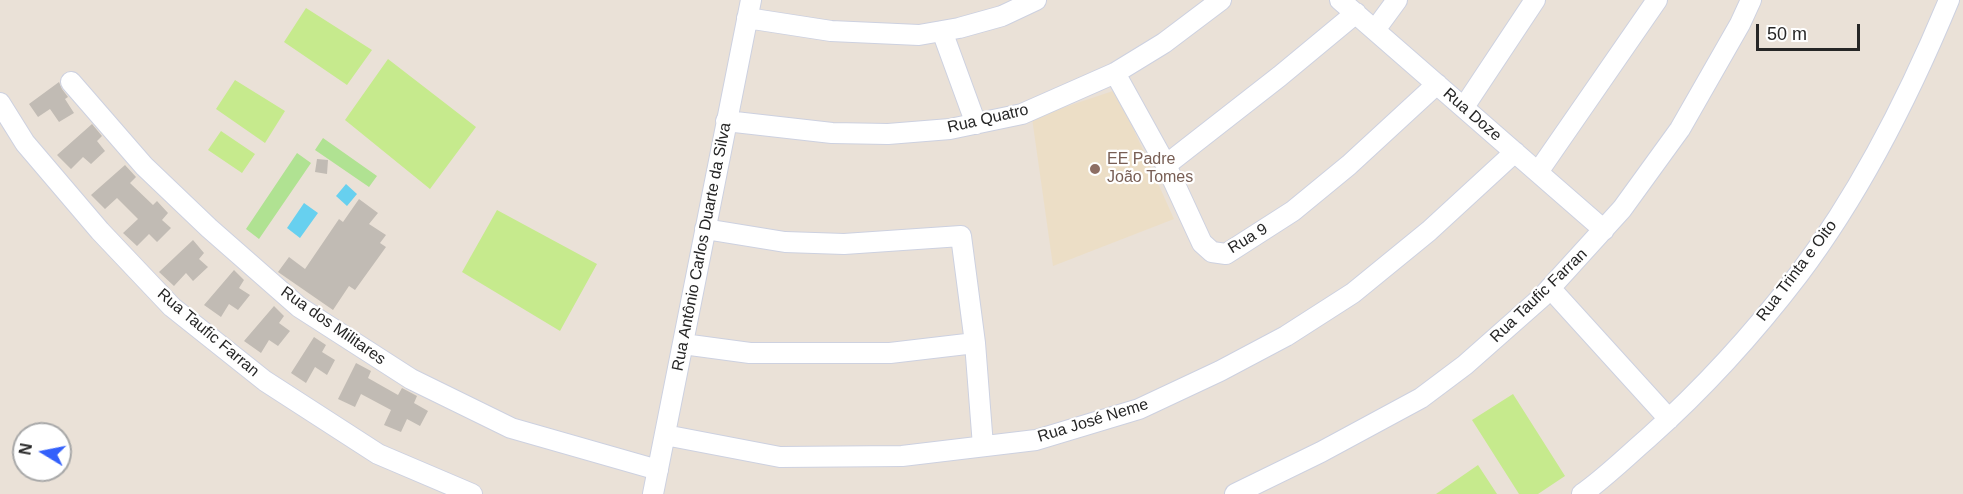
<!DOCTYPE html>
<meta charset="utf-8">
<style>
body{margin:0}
#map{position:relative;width:1963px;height:494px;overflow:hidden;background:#eae1d7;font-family:Helvetica,sans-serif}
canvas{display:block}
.north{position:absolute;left:12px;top:422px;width:60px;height:60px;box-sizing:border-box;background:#fff;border:2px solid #a8a8a8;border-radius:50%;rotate:280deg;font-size:16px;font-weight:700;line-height:24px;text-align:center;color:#262626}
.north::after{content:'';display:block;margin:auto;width:21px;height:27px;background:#3360fb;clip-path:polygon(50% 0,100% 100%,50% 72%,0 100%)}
.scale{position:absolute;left:1756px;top:24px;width:104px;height:27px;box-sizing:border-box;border:3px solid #262626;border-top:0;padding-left:8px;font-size:18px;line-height:21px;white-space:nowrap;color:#262626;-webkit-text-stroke:4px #fff;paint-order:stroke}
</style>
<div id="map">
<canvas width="1963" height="494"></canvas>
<div class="north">N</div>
<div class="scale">50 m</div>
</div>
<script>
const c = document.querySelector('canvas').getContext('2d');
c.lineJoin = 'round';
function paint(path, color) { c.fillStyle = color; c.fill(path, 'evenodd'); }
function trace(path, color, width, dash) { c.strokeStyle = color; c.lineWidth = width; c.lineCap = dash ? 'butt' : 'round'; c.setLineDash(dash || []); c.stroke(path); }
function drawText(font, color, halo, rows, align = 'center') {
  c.font = font + ' Helvetica,sans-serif'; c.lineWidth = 4.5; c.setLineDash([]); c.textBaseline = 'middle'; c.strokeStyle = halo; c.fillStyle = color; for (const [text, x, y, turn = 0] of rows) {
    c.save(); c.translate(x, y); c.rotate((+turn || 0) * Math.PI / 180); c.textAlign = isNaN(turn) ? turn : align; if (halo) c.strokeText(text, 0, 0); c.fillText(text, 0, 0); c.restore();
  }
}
const education = new Path2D(`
 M1116,90L1174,219L1053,266L1032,118Z`);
const green = new Path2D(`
 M323,138L377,176L369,187L315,150Z
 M297,153L311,163L259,239L246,229Z`);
const pitch = new Path2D(`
 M306,8L372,50L347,85L284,42Z
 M388,59L476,127L430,189L345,120Z
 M235,80L285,111L265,143L216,109Z
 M221,131L255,154L242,173L208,150Z
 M497,210L597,264L560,331L462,272Z
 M1513,394L1565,476L1538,494H1519L1472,420Z
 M1478,465L1497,494H1436Z`);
const water = new Path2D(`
 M346,184L357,194L347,206L336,196Z
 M304,203L318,213L300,238L287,228Z`);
const building = new Path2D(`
 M59,82L62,89L68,97L65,99L74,113L59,122L50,109L38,117L29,104Z
 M92,124L102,136L97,141L105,151L91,164L83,157L71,169L57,155Z
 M317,159L328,160L327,174L315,172Z
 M125,165L136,177L130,183L153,205L157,201L168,213L162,220L171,228L157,242L149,234L137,246L123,233L138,219L117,198L105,209L91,195Z
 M359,199L378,213L369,224L386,235L380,243L386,247L355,290L349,286L333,310L278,272L289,257L305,269L339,219L343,222Z
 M193,240L204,253L199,259L208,267L193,281L186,273L174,286L159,272Z
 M234,270L244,280L239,288L250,295L238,310L229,304L221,317L204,305Z
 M274,306L284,316L279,323L290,331L278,346L269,340L261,353L244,341Z
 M314,337L326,345L322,352L335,360L327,375L315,367L306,383L291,373Z
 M356,363L371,371L368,378L398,395L402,388L417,396L414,403L428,411L420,426L407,419L401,432L384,425L391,410L361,394L355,407L338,399Z`);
const minor = new Path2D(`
 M1340,0L1604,230
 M747,18L831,31L919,35L959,28L1002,16L1036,0
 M1375,30L1397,0
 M942,31L976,124
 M1115,73L1166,165L1202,243L1212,252L1226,254L1293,211L1349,165L1437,84
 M71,82L144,166L209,228L299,307L411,379L511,428L658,470
 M0,103L25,143L100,231L172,307L265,381L378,454L472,494
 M1464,107L1535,0
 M726,121L832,133L888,134L950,129L1022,114L1115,73L1164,43L1221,0
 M1166,165L1280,76L1356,13
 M1538,172L1657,0
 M705,229L785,242L844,244L961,236L975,343L983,446
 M1550,288L1669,419
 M683,344L750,353H890L975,343
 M665,435L780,457L902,456L1036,440L1139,409L1220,371L1286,336L1353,293L1429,231L1515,152
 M653,494L751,0
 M1235,494L1321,452L1421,398L1465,365L1542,297L1622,209L1680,129L1740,24L1751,0
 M1582,494C1606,477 1626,457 1648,438C1703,389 1754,333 1799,274C1860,193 1910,94 1949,0`);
const markers = [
 [1095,169,6,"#8d6e63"]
];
const streetNames = [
 ["Rua Doze",1472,115,41],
 ["Rua Quatro",988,119,-13],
 ["Rua 9",1248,239,-31],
 ["Rua Antônio Carlos Duarte da Silva",702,247,-79],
 ["Rua Trinta e Oito",1797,271,-53],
 ["Rua Taufic Farran",1539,296,-44],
 ["Rua dos Militares",333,326,35],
 ["Rua Taufic Farran",208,333,40],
 ["Rua José Neme",1093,421,-17]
];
const educationNames = [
 ["EE Padre",1107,160],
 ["João Tomes",1107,178]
];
paint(education, '#ecdec6');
paint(green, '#b0e292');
paint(pitch, '#c6ea8d');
paint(water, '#67d0ef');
paint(building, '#c1bbb4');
trace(minor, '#cdd1e0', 22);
trace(minor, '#fff', 20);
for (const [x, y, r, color] of markers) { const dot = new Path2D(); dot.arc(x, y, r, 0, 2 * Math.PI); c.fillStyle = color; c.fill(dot); trace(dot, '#fff', 2); }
drawText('16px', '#262626', '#fff', streetNames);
drawText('16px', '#785e54', '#fff', educationNames, 'left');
</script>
